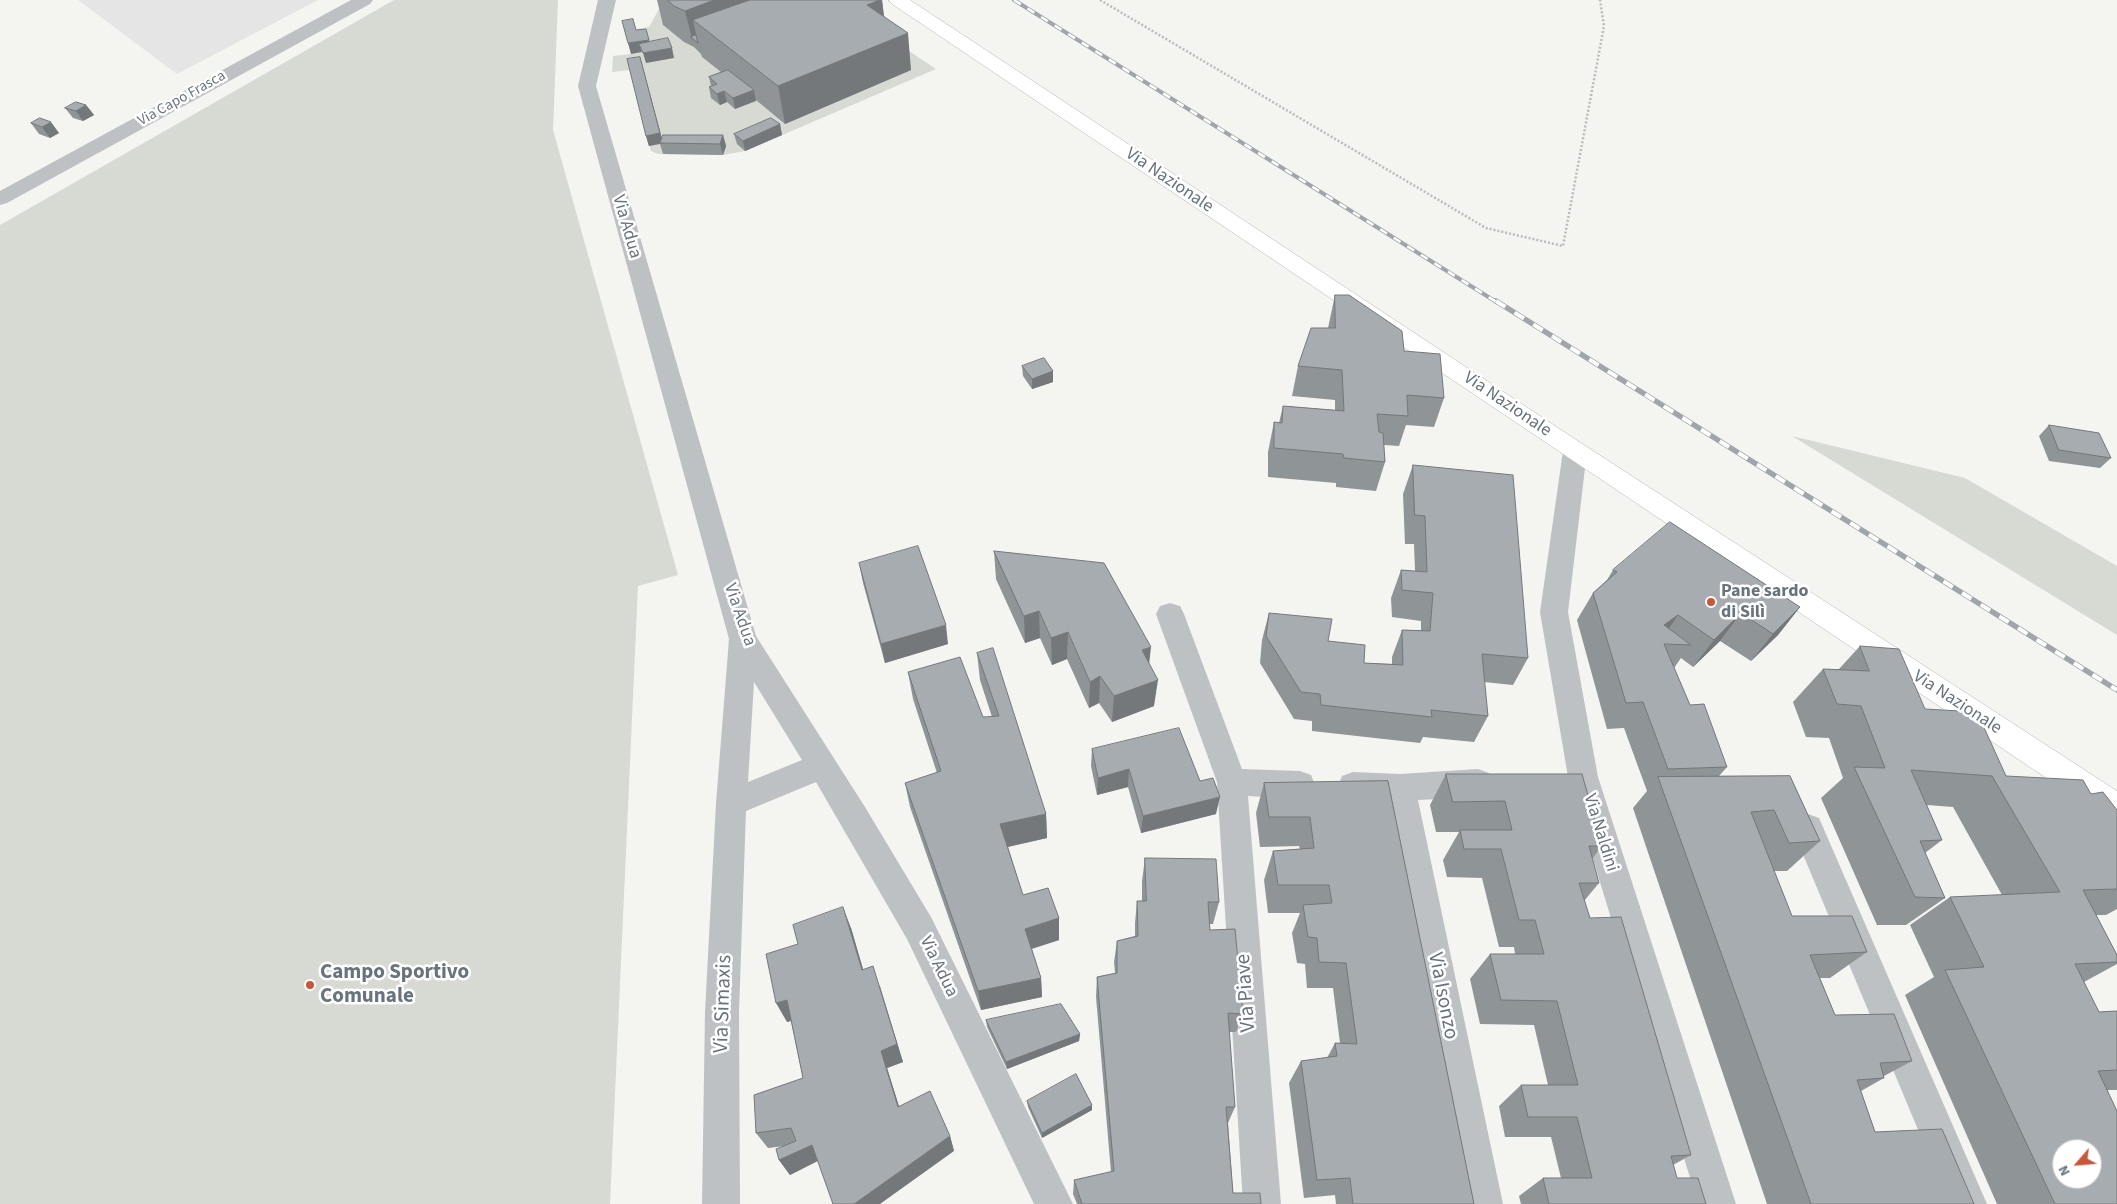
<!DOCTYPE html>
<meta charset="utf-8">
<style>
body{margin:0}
#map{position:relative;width:2117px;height:1204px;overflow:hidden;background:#f4f4f1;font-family:"Source Sans 3",sans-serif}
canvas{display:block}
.north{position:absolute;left:2052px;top:1139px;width:50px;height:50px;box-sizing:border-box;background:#fff;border:1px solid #c2c7cb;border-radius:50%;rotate:243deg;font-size:14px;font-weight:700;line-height:20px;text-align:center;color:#67747e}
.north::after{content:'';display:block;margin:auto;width:18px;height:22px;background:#cb5539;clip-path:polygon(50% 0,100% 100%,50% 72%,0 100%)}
</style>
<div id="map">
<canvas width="2117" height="1204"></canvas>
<div class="north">N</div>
</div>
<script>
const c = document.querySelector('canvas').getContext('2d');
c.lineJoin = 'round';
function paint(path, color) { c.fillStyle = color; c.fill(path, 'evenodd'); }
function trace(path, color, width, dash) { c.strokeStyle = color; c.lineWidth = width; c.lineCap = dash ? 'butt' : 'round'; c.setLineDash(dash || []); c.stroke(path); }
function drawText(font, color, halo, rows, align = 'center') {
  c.font = font + ' "Source Sans 3",sans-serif'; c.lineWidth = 5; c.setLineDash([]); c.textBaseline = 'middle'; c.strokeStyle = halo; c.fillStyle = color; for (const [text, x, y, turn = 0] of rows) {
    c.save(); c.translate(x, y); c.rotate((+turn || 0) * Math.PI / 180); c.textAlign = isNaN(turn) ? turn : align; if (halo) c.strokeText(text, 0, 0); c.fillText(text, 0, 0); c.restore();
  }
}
const built = new Path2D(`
 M78,0H318L177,74Z`);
const green = new Path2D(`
 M394,0H558L553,130L678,575L638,586L610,1204H0V225Z
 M664,0H833L936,69L745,151L723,155L658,154L651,151L630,70L612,72L613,56L631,54L625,31L649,27Z
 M1792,436L1965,478L2117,566V635Z`);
const path = new Path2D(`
 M1100,0L1486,228L1563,246L1604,26L1600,0`);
const street = new Path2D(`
 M351,0H373L370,4L7,203L0,205V191Z
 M598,0H616L596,86L756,636L865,807L931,917L1073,1204H1034L907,939L816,782L746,811L739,1012L740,1204H702L705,1012L716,803L729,639L578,86ZM754,682L802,760L748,782Z
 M1575,442L1584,445L1587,451L1568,612L1598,777L1736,1204H1698L1568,777L1540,612L1563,451L1566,445Z
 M1170,603L1180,606L1184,614L1242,769L1300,771L1311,775L1315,785L1311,795L1300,799L1248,796L1281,1204H1243L1217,782L1156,614L1160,606Z
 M1478,769L1489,773L1493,783L1489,793L1478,797L1418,800L1503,1204H1465L1387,801L1353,800L1342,796L1338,786L1342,776L1353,772L1400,774Z
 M1808,814L1819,818L1987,1204H1949L1792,828L1797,818Z`);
const secondary = new Path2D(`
 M889,0H910L1584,445L2117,791V822L2106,818L892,4Z`);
const railFar1 = new Path2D(`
 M1014,0L1498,303`);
const rail = new Path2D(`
 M1496,301L2117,690`);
const wall = new Path2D(`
 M657,0H882L884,16L911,70L785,124L756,100L735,109L727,102L720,105L711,98L709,87L711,86L709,77L721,72L702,57L701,54L694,47L684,42L663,25Z
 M640,57L662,139L723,135L726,146L723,155L663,154L660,144L649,146L646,136Z
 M86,105L94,115L83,121L73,118L65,108Z
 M31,123L59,133L50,138L39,134Z
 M780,124L782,135L745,151L737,144L734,134Z
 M1335,295L1404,351L1444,398L1434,427L1406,425L1399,446L1384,445L1385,462L1376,491L1336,487V483L1268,477V452L1274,422L1279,423L1283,406L1335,410V400L1292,396L1298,366L1328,328Z
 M1022,366L1053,371V382L1032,389L1023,376Z
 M2049,425L2111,458L2100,468L2049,461L2039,436Z
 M1413,465L1528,658L1513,685L1484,682L1488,716L1474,742L1423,737L1420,743L1312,731V721L1294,719L1260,663L1262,640L1269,613L1328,641L1364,663L1392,664V657L1402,630H1421V621L1392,617L1391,598L1401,570L1415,571L1414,544H1405L1403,494Z
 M994,551L1149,664L1154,706L1112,722L1099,703L1089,708L1067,659L1052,665L1040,638L1025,643L996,579Z
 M859,563L948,644L885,663L863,583Z
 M1613,570L1800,607L1778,635L1751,661L1720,641L1693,667L1681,658L1674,668L1690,705L1727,767L1719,776H1790L1820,841L1787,871H1774L1792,916L1867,952L1830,978H1820L1835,1015L1912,1061L1884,1076V1078L1861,1091L1875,1132L1974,1204H1767L1633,808L1647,791L1624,728L1607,729L1577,620L1593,593L1607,580Z
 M1860,646L1925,709L2006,776L2091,794L2117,810V909L2106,915H2096L2117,955V964L2084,982L2099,1012L2117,1011V1090H2108L2117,1204H1997L1905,995L1934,977L1910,925L1950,897L2002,895L1953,807L1927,805L1942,840L1925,853L1945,898L1906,925H1877L1821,798L1843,778L1829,738L1806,737L1793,702L1823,669H1839Z
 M977,653L1046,814L1047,838L1008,847L1023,895L1059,918V940L1032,949L1041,978L1042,997L981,1010L910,807L905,783L937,773L913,699L908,672L983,717H992L980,680Z
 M1092,749L1200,781L1216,814L1141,833L1128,787L1097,795L1091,766Z
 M1446,774L1602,846L1592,859L1599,883L1584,901L1590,918L1691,1155L1673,1165L1677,1178L1706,1204H1521L1519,1196L1543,1178H1561L1551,1137H1505L1499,1106L1521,1085H1548L1534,1025L1480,1024L1470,979L1490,954H1515L1514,947H1499L1482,878L1447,877L1443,860L1459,832H1436L1430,805Z
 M1388,781L1474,1204H1336L1335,1195L1304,1198L1289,1083L1301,1061L1327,1058L1335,1043H1340L1333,988H1307L1305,964L1297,963L1292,933L1300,913H1268L1264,880L1273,851L1300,849L1299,846L1260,847L1256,813L1264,783Z
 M1145,858L1219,902L1213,924H1209L1210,930L1243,1014L1236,1032H1229L1235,1107L1228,1123L1233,1193L1261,1204H1077L1073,1194L1074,1180L1111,1172L1096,997L1097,977L1115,973L1114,962L1117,941L1135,936V923L1137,901H1142V881Z
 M851,928L863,969L880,986L903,1062L887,1068L899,1106L950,1136L954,1151L818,1161L790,1175L779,1160L785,1146L768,1148L756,1133L803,1078L791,1021L787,1022Z
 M986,1020L1080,1034L1079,1041L1007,1069L987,1027Z
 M1027,1101L1092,1105V1110L1042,1138L1028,1107Z`);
const shadedWall = new Path2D(`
 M714,0H809L693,20L698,43L691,37L694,47L685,11Z
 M880,0H882L886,35L867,5Z
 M908,33L911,70L785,124L778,86Z
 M649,40L652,50L639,44L642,52L631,54L628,43Z
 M672,48L674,58L646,63L643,53Z
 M640,57L663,143L649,146L646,136Z
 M754,90L756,101L735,109L733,98Z
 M724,91L727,102L720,105L717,94Z
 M86,105L94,115L83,121L76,111Z
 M51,122L59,133L50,138L42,127Z
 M780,124L782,135L745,151L743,141Z
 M723,135L726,146L723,155L720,144Z
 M1053,371V382L1032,389V379Z
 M1800,607L1778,635L1751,661L1773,634Z
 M1039,611L1040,638L1025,643L1024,616Z
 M1741,613L1720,641L1693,667L1714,640Z
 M1678,615L1660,642L1664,625Z
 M946,625L948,644L885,663L881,644Z
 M1068,632L1067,659L1052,665L1051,638Z
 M1151,647L1148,674L1142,650Z
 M1100,676L1099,703L1089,708L1090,682Z
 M1158,680L1154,706L1112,722L1114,696Z
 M1129,769L1128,787L1097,795L1098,778Z
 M1220,797L1216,814L1141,833L1143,816Z
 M1046,814L1047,838L1002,848L1000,824Z
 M843,907L851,928L869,990L862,970Z
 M1059,918V940L1027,950L1025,929Z
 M873,966L903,1062L887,1068L904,1123L898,1107L881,1051Z
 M1041,978L1042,997L981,1010L978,991Z
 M787,1000L797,1019L787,1022L776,1003Z
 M1080,1034L1079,1041L1007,1069L1006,1062Z
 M1092,1105V1110L1042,1138V1133Z
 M950,1136L954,1151L880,1204H854Z
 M812,1145L821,1159L790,1175L779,1160Z`);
const building = new Path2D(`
 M668,0H714L685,11L674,6Z
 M750,0H880L867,5L908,33L778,86L693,20Z
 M633,19L636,30L646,29L649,40L628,43L622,21Z
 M696,35L698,43L691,37Z
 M668,38L672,48L643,53L639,44Z
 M640,57L660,133L646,136L627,59Z
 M728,70L754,90L733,98L724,91L717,94L709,87L717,84L709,77Z
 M76,102L86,105L76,111L65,108Z
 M40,118L51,122L42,127L31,123Z
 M771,118L780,124L743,141L734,134Z
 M663,135H723L720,144L660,143Z
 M1335,295H1349L1402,331L1404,351L1440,354L1444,398L1407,395L1408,416L1377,414L1379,432L1383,433L1385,462L1344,458L1343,454L1274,448V422L1282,423L1283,406L1344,411L1342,370L1298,366L1311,328H1335Z
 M1044,358L1053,371L1032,379L1022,366Z
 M2049,425L2099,433L2111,458L2059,450Z
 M1413,465L1513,475L1528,658L1482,654L1488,716L1431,710L1432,717L1321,705L1320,694L1301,692L1266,636L1269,613L1332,619L1328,641L1365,645L1364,663L1403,665L1402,630L1430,631L1433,593L1402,590L1401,570L1427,572L1425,516L1415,515Z
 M1670,522L1800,607L1773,634L1741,613L1714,640L1678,615L1664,625L1691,645L1664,644L1690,705L1704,704L1727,767L1668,769L1643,702L1626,703L1593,593L1617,572L1613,570Z
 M918,546L946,625L881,644L859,563Z
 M994,551L1104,563L1151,647L1142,650L1158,680L1114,696L1100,676L1090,682L1068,632L1051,638L1039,611L1024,616Z
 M1860,646L1899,649L1925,709L1977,712L2006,776L2083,780L2091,794L2103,792L2117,810V889L2083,890L2117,955V962L2075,964L2099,1012L2117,1011V1070L2098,1071L2117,1111V1204H2055L1945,970L1984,967L1950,897L2060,892L1992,776L1911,770L1942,840L1920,841L1945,898L1915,897L1854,767L1885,768L1861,706L1837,704L1823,669L1869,671ZM2062,1149H2092V1179H2062Z
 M993,648L1046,814L1000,824L1023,895L1048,888L1059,918L1025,929L1041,978L978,991L905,783L941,771L908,672L960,657L983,717L999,716L977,653Z
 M1179,728L1200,781L1213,778L1220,797L1143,816L1129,769L1098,778L1092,749Z
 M1446,774H1582L1602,846H1589L1599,883H1579L1590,918L1621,917L1691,1155L1671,1156L1677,1178H1698L1706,1204H1549L1543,1178H1592L1577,1117H1528L1521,1085H1578L1557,1001L1501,1000L1490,954H1544L1535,920H1519L1501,849H1464L1460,830H1512L1505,801L1453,802Z
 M1790,776L1820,841L1789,843L1774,810L1751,812L1792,916H1852L1867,952L1810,955L1835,1015L1894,1014L1912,1061L1880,1063L1884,1078L1857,1080L1875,1132L1942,1129L1974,1204H1811L1658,777Z
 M1388,781L1474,1204H1353L1350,1178L1317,1180L1301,1061L1337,1056L1335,1043L1357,1044L1346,963L1319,962L1317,938L1308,937L1303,905L1332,903L1329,885H1278L1273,851L1314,848L1310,817H1269L1264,783Z
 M1145,858L1216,859L1219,902H1208L1210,930L1235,929L1243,1014L1228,1013L1235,1107H1226L1233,1193H1260L1261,1204H1082L1074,1180L1114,1171L1097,977L1117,973V941L1138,936L1137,901H1146Z
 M843,907L862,970L873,966L897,1044L881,1051L898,1107L930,1091L950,1136L854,1204H833L812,1145L779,1160L776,1149L796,1141L791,1128L756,1133L754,1095L803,1078L787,1000L776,1003L766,954L798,944L793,925Z
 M1061,1004L1080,1034L1006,1062L986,1020Z
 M1076,1074L1092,1105L1042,1133L1027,1101Z`);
const markers = [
 [1711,602,5,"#cb5539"],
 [310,985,5,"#cb5539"]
];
const farStreetnames = [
 ["Via Capo Frasca",182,99,-29]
];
const streetNames = [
 ["Via Nazionale",1169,181,34],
 ["Via Adua",626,227,74],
 ["Via Nazionale",1507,405,34],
 ["Via Adua",739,615,71],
 ["Via Nazionale",1957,703,33],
 ["Via Naldini",1600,833,73],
 ["Via Adua",938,967,64]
];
const poiNames = [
 ["Pane sardo",1721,592],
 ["di Silì",1721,613]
];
const nearPoinames = [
 ["Campo Sportivo",320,973],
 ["Comunale",320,997]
];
const nearStreetnames = [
 ["Via Piave",1247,993,-94],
 ["Via Isonzo",1442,996,79],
 ["Via Simaxis",724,1004,-88]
];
paint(built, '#e4e5e4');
paint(green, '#d6dad2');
trace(secondary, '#b0b5b8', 1);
trace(path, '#b9bbbd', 2.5, [2, 2]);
paint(street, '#bec1c4');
paint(secondary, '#fff');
trace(railFar1, '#9fa5a9', 4);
trace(rail, '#9fa5a9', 5.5);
trace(railFar1, '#fff', 2.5, [8]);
trace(rail, '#fff', 4, [11]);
paint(wall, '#8f9497');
paint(shadedWall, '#74787b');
paint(building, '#a6acb0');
trace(building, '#74787b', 1);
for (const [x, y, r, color] of markers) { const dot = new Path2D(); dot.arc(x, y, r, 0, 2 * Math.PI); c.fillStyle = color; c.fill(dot); trace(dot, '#fff', 2); }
drawText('15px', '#67747e', '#fff', farStreetnames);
drawText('18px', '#67747e', '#fff', streetNames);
drawText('bold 18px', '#67747e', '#fff', poiNames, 'left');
drawText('bold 21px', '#67747e', '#fff', nearPoinames, 'left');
drawText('21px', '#67747e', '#fff', nearStreetnames);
</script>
